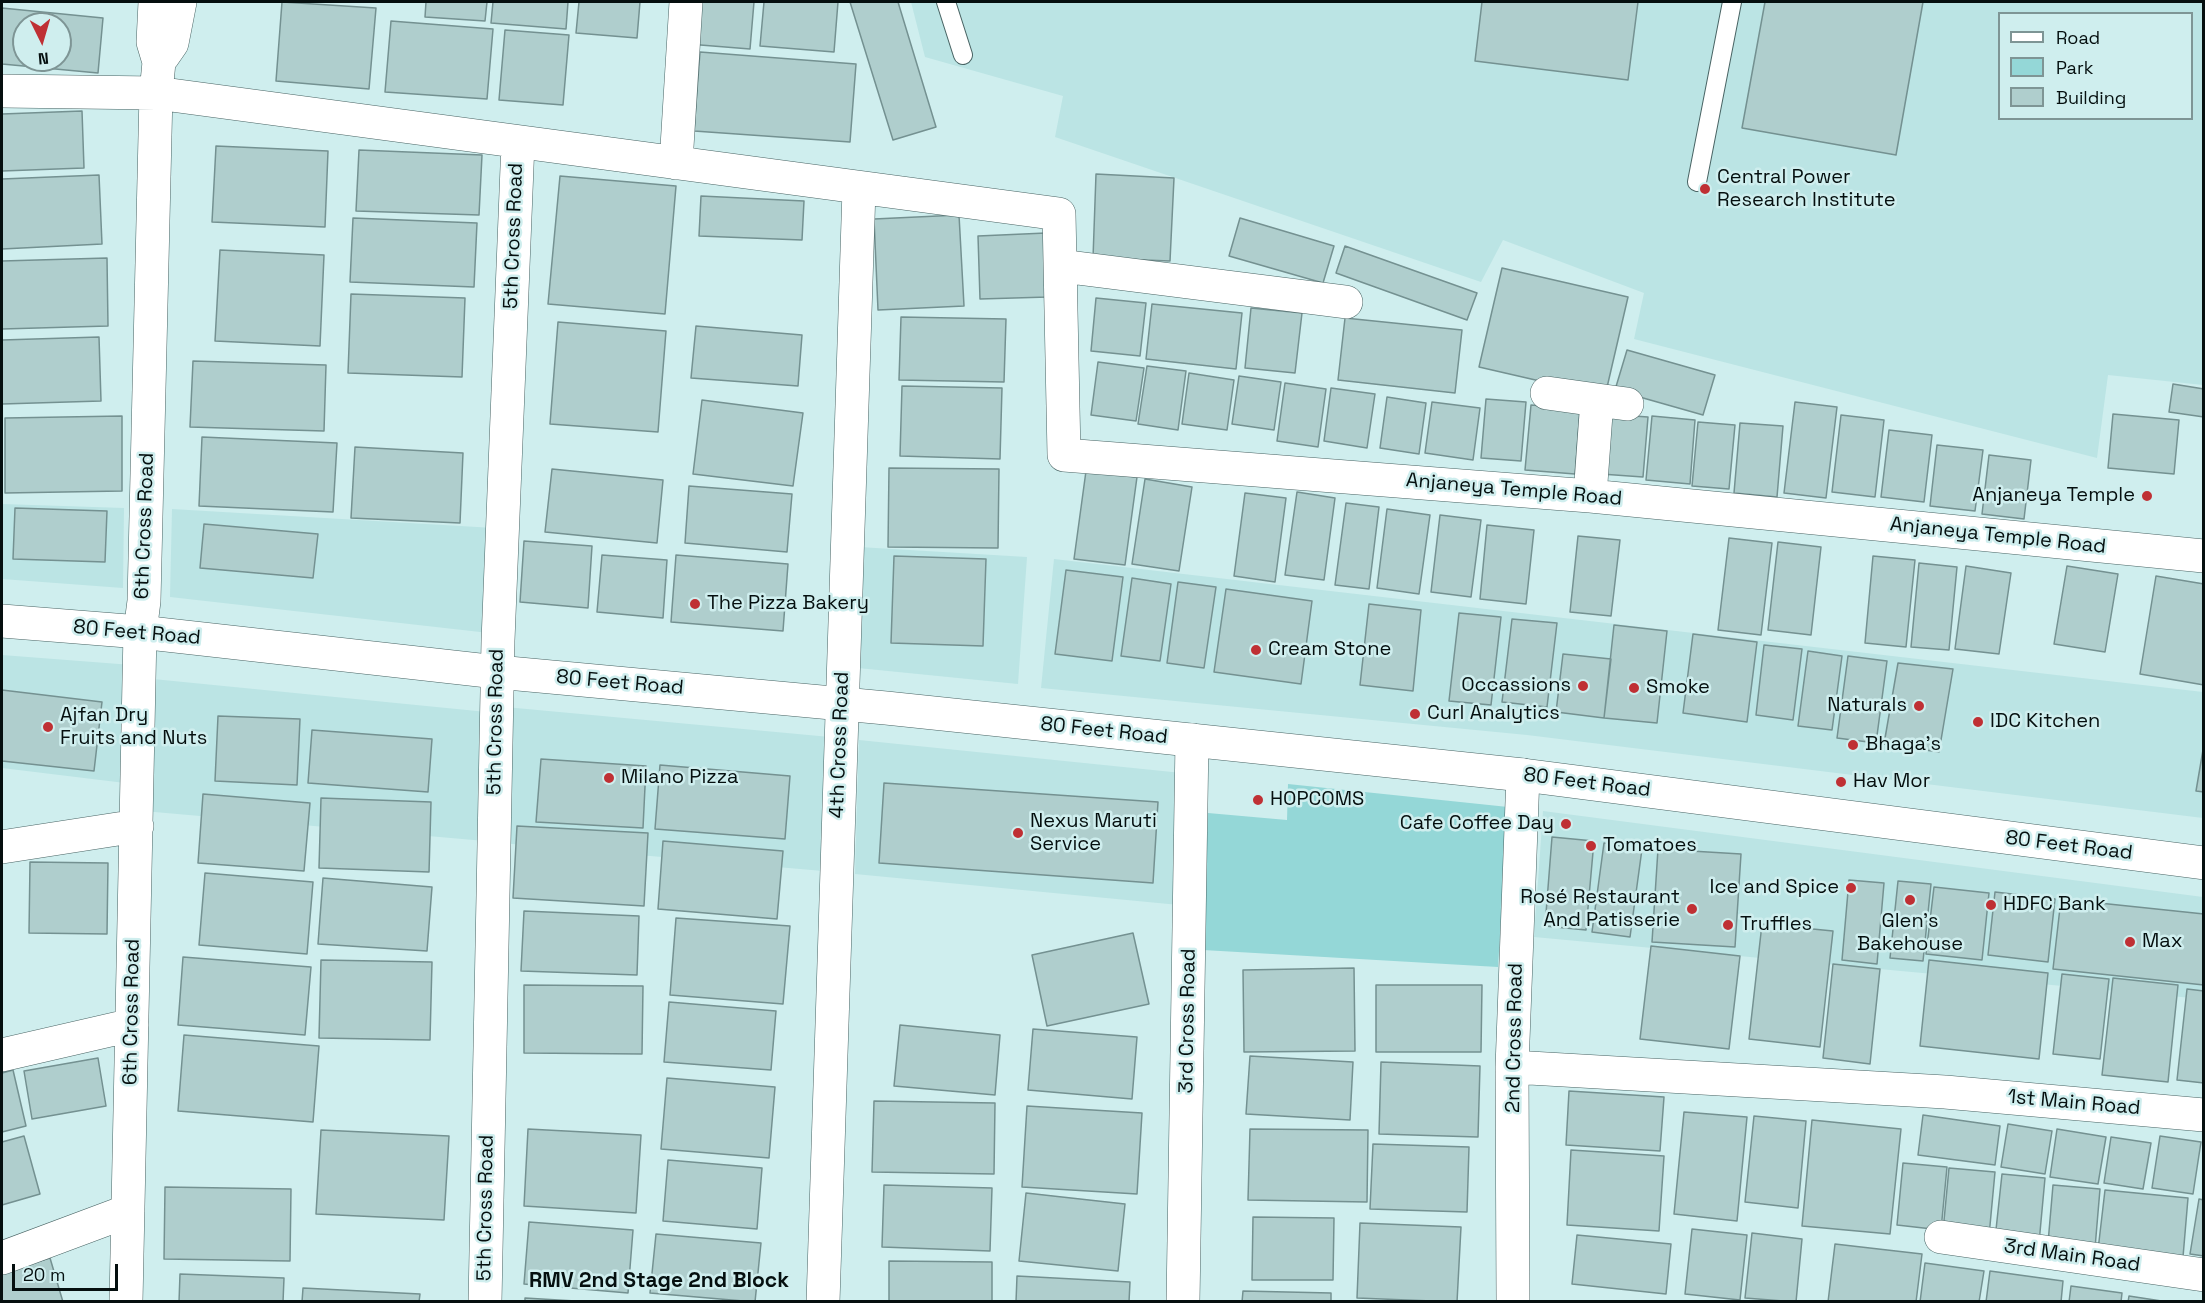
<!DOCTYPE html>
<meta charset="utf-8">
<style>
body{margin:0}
#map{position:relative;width:2205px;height:1303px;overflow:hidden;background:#cfeeee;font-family:"Space Grotesk",sans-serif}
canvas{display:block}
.frame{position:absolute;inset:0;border:3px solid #050f0f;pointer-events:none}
.legend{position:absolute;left:1998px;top:12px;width:195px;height:108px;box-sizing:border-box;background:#cfeeee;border:2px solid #7e9595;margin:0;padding:8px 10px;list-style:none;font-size:18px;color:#050f0f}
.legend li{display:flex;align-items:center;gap:12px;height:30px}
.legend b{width:30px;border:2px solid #7e9595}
.north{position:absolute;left:12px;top:12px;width:60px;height:60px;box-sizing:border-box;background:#cfeeee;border:2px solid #7e9595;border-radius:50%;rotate:175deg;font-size:16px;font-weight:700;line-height:24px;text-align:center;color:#050f0f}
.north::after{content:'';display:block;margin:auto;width:21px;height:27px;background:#bf3034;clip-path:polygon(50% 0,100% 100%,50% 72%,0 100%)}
.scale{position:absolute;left:12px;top:1264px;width:106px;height:27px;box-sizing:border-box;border:3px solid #050f0f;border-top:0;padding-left:8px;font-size:18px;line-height:21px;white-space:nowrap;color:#050f0f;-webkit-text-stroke:4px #cfeeee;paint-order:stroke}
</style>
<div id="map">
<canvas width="2205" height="1303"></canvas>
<div class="frame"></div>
<ul class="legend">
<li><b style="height:8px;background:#fff"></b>Road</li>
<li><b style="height:16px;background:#94d7d7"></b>Park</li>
<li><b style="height:16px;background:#afcecd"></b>Building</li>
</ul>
<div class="north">N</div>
<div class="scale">20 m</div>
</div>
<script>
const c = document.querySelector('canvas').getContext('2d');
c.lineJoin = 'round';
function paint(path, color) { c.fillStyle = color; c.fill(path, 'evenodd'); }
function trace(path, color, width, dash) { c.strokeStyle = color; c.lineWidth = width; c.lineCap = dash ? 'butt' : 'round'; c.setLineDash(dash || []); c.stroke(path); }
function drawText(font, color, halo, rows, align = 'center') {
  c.font = font + ' "Space Grotesk",sans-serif'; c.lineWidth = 5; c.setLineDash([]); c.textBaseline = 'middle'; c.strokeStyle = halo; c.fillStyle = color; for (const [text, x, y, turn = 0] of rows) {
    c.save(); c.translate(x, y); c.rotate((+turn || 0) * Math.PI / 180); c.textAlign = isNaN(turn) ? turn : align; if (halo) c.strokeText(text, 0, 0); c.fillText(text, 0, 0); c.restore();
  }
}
const built = new Path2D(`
 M911,2H2203V385L2108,375L2097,458L1634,339L1644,293L1503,240L1481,282L1055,137L1063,96L925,57ZM2000,14H2192V118H2000Z
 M2,504L124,508L123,588L2,579Z
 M172,509L494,528L489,633L170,597Z
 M859,547L1027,557L1018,684L858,668Z
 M1054,559L2203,692V818L1527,735L1041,688Z
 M2,655L132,665L125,783L2,768Z
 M153,679L487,712L485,841L143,811Z
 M505,707L830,737L823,871L501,843Z
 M859,740L1182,773L1179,905L855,874Z
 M1543,811L2203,897V999L1534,937Z`);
const green = new Path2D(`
 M1288,784L1508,807L1498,967L1203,950L1208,813L1287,820Z`);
const building = new Path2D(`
 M282,2L376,8L369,89L276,81Z
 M426,2H487L485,21L425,17Z
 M493,2H568L566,29L491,23Z
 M579,2H640L637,38L576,33Z
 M691,2H754L750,49L688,44Z
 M764,2H838L834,52L760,46Z
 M850,2H898L936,127L893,140Z
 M1482,2H1638L1628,80L1475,61Z
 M1765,2H1923L1896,155L1742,128Z
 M2,8L103,18L98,73L2,64ZM24,24H60V60H24Z
 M391,21L493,29L487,99L385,92Z
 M505,30L569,35L563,105L499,100Z
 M700,52L856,64L850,142L694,131Z
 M82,111L84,168L2,171V114Z
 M216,146L328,151L325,227L212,222Z
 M359,150L482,155L479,215L356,211Z
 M1096,174L1174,178L1170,261L1093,258Z
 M99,175L102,244L2,249V179Z
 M560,176L676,186L665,314L548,304Z
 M701,196L804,201L802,240L699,236Z
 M959,215L964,306L878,310L874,219Z
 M353,218L477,223L474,287L350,282Z
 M1240,218L1334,246L1323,283L1229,256Z
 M1046,233L1048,297L980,299L978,236Z
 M1345,246L1477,293L1467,320L1336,273Z
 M220,250L324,255L320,346L215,341Z
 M107,258L108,326L2,329V261Z
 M1502,268L1628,297L1605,396L1479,367Z
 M351,294L465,298L462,377L348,373Z
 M1096,298L1146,303L1140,356L1091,351Z
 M1152,304L1242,313L1236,369L1146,359Z
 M1251,308L1302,313L1295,373L1245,368Z
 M901,317L1006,319L1004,382L899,380Z
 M1345,318L1462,330L1455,393L1338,380Z
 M558,322L666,331L658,432L550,424Z
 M696,326L802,335L798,386L691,378Z
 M99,337L101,401L2,404V340Z
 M1627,350L1715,375L1703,415L1615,390Z
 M193,361L326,365L324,431L190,427Z
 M1098,362L1144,368L1136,421L1091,415Z
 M1147,366L1186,371L1178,430L1138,424Z
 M1189,373L1234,380L1227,430L1182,424Z
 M1239,376L1281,382L1274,430L1232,424Z
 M1285,383L1326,389L1318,447L1277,441Z
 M2173,384L2204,389V417L2169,412Z
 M902,386L1002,388L1000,459L900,456Z
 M1331,388L1375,394L1367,448L1324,441Z
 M1387,397L1426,403L1419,454L1380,448Z
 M1486,399L1526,402L1521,461L1481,458Z
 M702,400L803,413L793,486L693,474Z
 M1432,402L1480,408L1473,460L1425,453Z
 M1795,402L1837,407L1826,498L1784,493Z
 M1531,405L1580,409L1575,474L1525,470Z
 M1606,414L1648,417L1643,477L1601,474Z
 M2113,414L2179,420L2174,474L2108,468Z
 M1841,415L1884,420L1875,497L1832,492Z
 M122,416V491L5,493V418Z
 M1652,416L1695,420L1690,484L1646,480Z
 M1698,422L1735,425L1729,489L1692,486Z
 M1740,423L1783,426L1777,497L1734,493Z
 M1889,430L1932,435L1924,502L1881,497Z
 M202,437L337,443L333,512L199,506Z
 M1937,445L1983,450L1975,511L1930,506Z
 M355,447L463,453L460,523L351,518Z
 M1989,455L2031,460L2024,519L1982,514Z
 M889,468L999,469L998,548L888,547Z
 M552,469L663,480L657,543L545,532Z
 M1086,471L1137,477L1125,565L1074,559Z
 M1145,479L1192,487L1179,571L1132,564Z
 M689,486L792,494L787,552L685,543Z
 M1297,492L1335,498L1324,580L1285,575Z
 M1245,493L1286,498L1275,582L1234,576Z
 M1346,503L1379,507L1369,589L1335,585Z
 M15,508L107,511L105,562L13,559Z
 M1387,509L1430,515L1419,594L1377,588Z
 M1440,515L1481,520L1471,597L1431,592Z
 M204,524L318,534L313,578L200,568Z
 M1487,525L1534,530L1526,604L1480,599Z
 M1578,536L1620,540L1611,616L1570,612Z
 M1729,538L1772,543L1761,635L1718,630Z
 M524,541L592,546L588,608L520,602Z
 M1778,542L1821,547L1811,635L1768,630Z
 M602,555L667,560L663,618L597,612Z
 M676,555L788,564L783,631L671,622Z
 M894,556L986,559L983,646L891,643Z
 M1873,556L1915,560L1906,647L1865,643Z
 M1919,563L1957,567L1949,650L1911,647Z
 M1966,566L2011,573L1999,654L1955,649Z
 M2067,566L2118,574L2105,652L2054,644Z
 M1066,570L1123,577L1112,661L1055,654Z
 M2156,576L2204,584V685L2140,674Z
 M1132,578L1171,584L1160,661L1121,656Z
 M1178,582L1216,587L1204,668L1167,663Z
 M1226,589L1312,601L1301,684L1214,672Z
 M1369,604L1421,610L1413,691L1360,685Z
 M1459,613L1501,617L1491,705L1449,701Z
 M1512,619L1557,623L1547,707L1502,702Z
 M1614,625L1667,631L1657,723L1604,718Z
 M1693,634L1757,642L1747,722L1683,713Z
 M1764,645L1802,649L1793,720L1756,715Z
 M1808,651L1842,656L1832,730L1798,726Z
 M1563,654L1611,659L1604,718L1556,712Z
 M1848,656L1887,661L1876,743L1837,738Z
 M1898,663L1953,669L1939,752L1884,744Z
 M2,690L102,702L94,771L2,761Z
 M218,716L300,719L297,785L215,781Z
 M312,730L432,739L428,792L308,783Z
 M2204,744V792L2196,791Z
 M541,759L646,766L643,828L536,822Z
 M660,765L790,776L785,839L655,829Z
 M884,783L1158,802L1153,883L879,863Z
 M203,794L310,803L304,871L198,863Z
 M321,798L431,802L429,872L319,868Z
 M517,826L648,833L644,906L513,898Z
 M1552,837L1594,841L1586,930L1545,926Z
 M663,841L783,851L777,919L658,909Z
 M1604,843L1642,849L1630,937L1592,932Z
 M1658,849L1741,854L1735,947L1652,942Z
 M30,862L108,863L107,934L29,933Z
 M205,873L313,882L307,954L199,945Z
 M323,878L432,887L427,951L318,944Z
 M1849,880L1884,883L1877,964L1842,960Z
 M1898,881L1931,884L1923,961L1890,958Z
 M1934,887L1989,893L1982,960L1926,954Z
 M1995,892L2055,899L2048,962L1988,955Z
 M2061,899L2204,914V985L2053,969Z
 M524,911L639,916L637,975L521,971Z
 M676,918L790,926L783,1004L670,995Z
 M1762,924L1833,931L1820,1047L1749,1039Z
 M1133,933L1149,1004L1047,1026L1032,955Z
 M1651,946L1740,956L1729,1049L1640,1039Z
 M183,957L311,967L305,1035L178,1025Z
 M321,960L432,962L430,1040L319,1038Z
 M1929,960L2048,973L2039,1059L1920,1046Z
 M1833,964L1880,969L1870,1064L1823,1058Z
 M1354,968L1355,1051L1244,1052L1243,970Z
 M2062,974L2109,979L2100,1059L2053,1054Z
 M2113,978L2178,985L2168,1082L2102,1075Z
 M524,985L643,986L642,1054L524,1053Z
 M1376,985H1482L1481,1052H1376Z
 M2187,989L2204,991V1083L2177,1080Z
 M669,1002L776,1011L771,1070L664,1062Z
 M900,1025L1000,1035L995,1095L894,1086Z
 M1033,1029L1137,1037L1132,1099L1028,1090Z
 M184,1035L319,1046L313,1122L178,1111Z
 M1250,1056L1353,1062L1350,1120L1246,1114Z
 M98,1058L106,1106L32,1119L24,1071Z
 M1381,1062L1480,1066L1478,1137L1379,1134Z
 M13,1070L26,1126L2,1132V1073Z
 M667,1078L775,1087L769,1158L661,1149Z
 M1569,1091L1664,1097L1660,1151L1566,1145Z
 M874,1101L995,1103L994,1174L872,1172Z
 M1027,1106L1142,1113L1137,1194L1022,1187Z
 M1684,1112L1747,1117L1737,1221L1674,1214Z
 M1923,1115L2000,1126L1995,1165L1918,1155Z
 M1754,1116L1806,1121L1798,1208L1745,1202Z
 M1812,1120L1901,1129L1890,1234L1802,1226Z
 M2008,1124L2052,1131L2045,1174L2001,1167Z
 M528,1129L641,1135L636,1213L524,1206Z
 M1250,1129L1368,1130L1367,1202L1248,1200Z
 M2057,1129L2106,1137L2098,1184L2050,1177Z
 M321,1130L449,1136L444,1220L316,1214Z
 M24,1136L40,1194L2,1205V1142Z
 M2160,1136L2201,1142L2193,1194L2152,1188Z
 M2111,1137L2151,1143L2143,1189L2104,1183Z
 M1373,1144L1469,1147L1467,1212L1370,1209Z
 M1571,1150L1664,1156L1659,1231L1567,1225Z
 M668,1160L762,1168L757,1229L663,1221Z
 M1903,1163L1947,1167L1941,1230L1897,1225Z
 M1949,1168L1995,1172L1989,1236L1943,1231Z
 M2002,1174L2045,1178L2039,1243L1995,1239Z
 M884,1185L992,1188L990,1251L882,1247Z
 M2053,1185L2100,1189L2095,1248L2048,1243Z
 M165,1187L291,1189L290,1261L164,1259Z
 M2105,1190L2188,1198L2183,1257L2098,1250Z
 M1026,1193L1125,1204L1118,1271L1019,1261Z
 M2199,1199L2204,1200V1256L2190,1254Z
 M1253,1217L1334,1218L1333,1280H1252Z
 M529,1222L633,1230L628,1293L524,1284Z
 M1360,1223L1461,1227L1457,1302L1357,1298Z
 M1692,1229L1747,1235L1740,1300L1685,1294Z
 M1752,1233L1802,1239L1796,1302L1745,1298Z
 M656,1234L761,1243L755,1302L650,1293Z
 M1577,1235L1671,1244L1666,1294L1572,1284Z
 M1835,1244L1922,1254L1916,1302H1828Z
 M50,1258L63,1302H2V1272Z
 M889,1261L992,1262V1302H889Z
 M1925,1263L1984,1271L1979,1302H1920Z
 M1990,1271L2063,1281L2061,1302H1986Z
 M180,1274L284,1278L283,1302H179Z
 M1017,1276L1130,1282L1129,1302H1016Z
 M2071,1286L2122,1293L2121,1302H2069Z
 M303,1288L420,1294L419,1302H302Z
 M1243,1291L1331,1293V1302H1242Z
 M2129,1296L2168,1302H2128Z
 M525,1298L592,1302H525Z`);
const service = new Path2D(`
 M946,2L963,55
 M1697,182L1732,2`);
const minor = new Path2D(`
 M163,56L172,43L180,2
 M2,91L156,93L1059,214L1064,455L1590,496L2204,556
 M676,163L686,2
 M1061,266L1346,302
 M1547,393L1597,400L1590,496
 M1597,400L1627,404
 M2,847L137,826
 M2,1055L132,1025
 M1512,1067L1945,1092L2204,1115
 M1941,1237L2204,1275
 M2,1258L128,1211
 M126,1302L140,632L144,601L156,93L159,62L153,42L155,2
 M485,1302L498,641L518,142
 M823,1302L859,189
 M1183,1302L1192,740
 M1513,1302L1512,1067L1523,775`);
const tertiary = new Path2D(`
 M2,621L140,632L497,672L886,708L1523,775L2204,863`);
const markers = [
 [1705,189,6,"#bf3034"],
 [2147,496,6,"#bf3034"],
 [695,604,6,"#bf3034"],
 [1256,650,6,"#bf3034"],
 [1583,686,6,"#bf3034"],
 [1634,688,6,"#bf3034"],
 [1919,706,6,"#bf3034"],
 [1415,714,6,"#bf3034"],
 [1978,722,6,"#bf3034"],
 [48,727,6,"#bf3034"],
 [1853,745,6,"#bf3034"],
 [609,778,6,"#bf3034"],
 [1841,782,6,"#bf3034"],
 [1258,800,6,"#bf3034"],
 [1566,824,6,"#bf3034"],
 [1018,833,6,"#bf3034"],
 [1591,846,6,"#bf3034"],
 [1851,888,6,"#bf3034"],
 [1910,900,6,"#bf3034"],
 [1991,905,6,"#bf3034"],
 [1692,909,6,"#bf3034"],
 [1728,925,6,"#bf3034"],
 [2130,942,6,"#bf3034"]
];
const poiNames = [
 ["Central Power",1717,178],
 ["Research Institute",1717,201],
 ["Anjaneya Temple",2135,496,"right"],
 ["The Pizza Bakery",707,604],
 ["Cream Stone",1268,650],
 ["Occassions",1571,686,"right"],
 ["Smoke",1646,688],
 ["Naturals",1907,706,"right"],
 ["Curl Analytics",1427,714],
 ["Ajfan Dry",60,716],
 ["Fruits and Nuts",60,739],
 ["IDC Kitchen",1990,722],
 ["Bhaga's",1865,745],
 ["Milano Pizza",621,778],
 ["Hav Mor",1853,782],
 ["HOPCOMS",1270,800],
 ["Nexus Maruti",1030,822],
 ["Service",1030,845],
 ["Cafe Coffee Day",1554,824,"right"],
 ["Tomatoes",1603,846],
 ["Ice and Spice",1839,888,"right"],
 ["Rosé Restaurant",1680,898,"right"],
 ["And Patisserie",1680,921,"right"],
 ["HDFC Bank",2003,905],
 ["Glen's",1910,922,"center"],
 ["Bakehouse",1910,945,"center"],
 ["Truffles",1740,925],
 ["Max",2142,942]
];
const streetNames = [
 ["5th Cross Road",514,236,-88],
 ["Anjaneya Temple Road",1514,490,5],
 ["6th Cross Road",145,526,-88],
 ["Anjaneya Temple Road",1998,536,6],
 ["80 Feet Road",137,633,5],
 ["80 Feet Road",620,683,5],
 ["5th Cross Road",496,722,-89],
 ["80 Feet Road",1104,731,6],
 ["4th Cross Road",840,745,-88],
 ["80 Feet Road",1587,783,7],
 ["80 Feet Road",2069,846,7],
 ["6th Cross Road",132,1012,-89],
 ["3rd Cross Road",1188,1021,-89],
 ["2nd Cross Road",1515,1038,-89],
 ["1st Main Road",2074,1103,5],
 ["5th Cross Road",486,1208,-89],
 ["3rd Main Road",2072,1256,8]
];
const neighbourhoodNames = [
 ["RMV 2nd Stage 2nd Block",659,1281]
];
paint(built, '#bbe4e4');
paint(green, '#94d7d7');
paint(building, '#afcecd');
trace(building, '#749191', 1.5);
trace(service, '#496464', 20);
trace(minor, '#496464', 34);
trace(tertiary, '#496464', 34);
trace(service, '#fff', 18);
trace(minor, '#fff', 33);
trace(tertiary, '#fff', 33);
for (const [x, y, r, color] of markers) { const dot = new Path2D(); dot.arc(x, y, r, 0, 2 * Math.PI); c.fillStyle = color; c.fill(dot); trace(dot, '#cfeeee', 2); }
drawText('20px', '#050f0f', '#cfeeee', poiNames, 'left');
drawText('20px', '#050f0f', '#cfeeee', streetNames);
drawText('bold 21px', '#050f0f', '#cfeeee', neighbourhoodNames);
</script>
